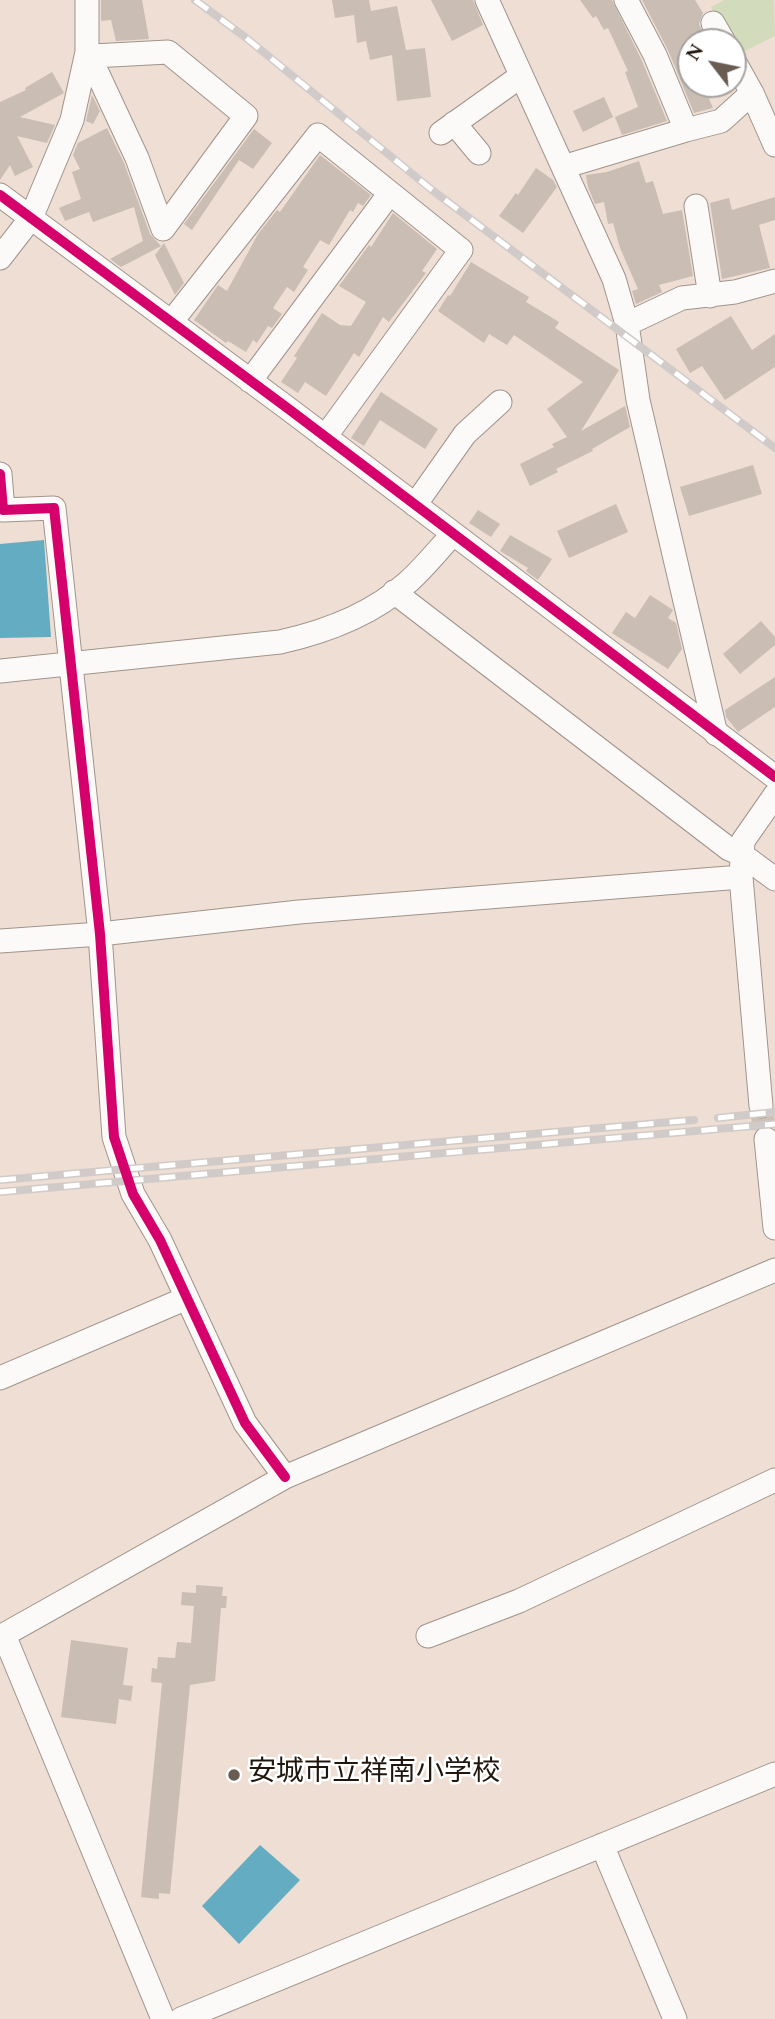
<!DOCTYPE html>
<meta charset="utf-8">
<style>
body{margin:0}
#map{position:relative;width:775px;height:2019px;overflow:hidden;background:#eeded3;font-family:Spectral,serif}
canvas{display:block}
.north{position:absolute;left:677px;top:28px;width:70px;height:70px;box-sizing:border-box;background:#fff;border:2px solid #a6a29f;border-radius:50%;rotate:302deg;font-size:19px;font-weight:700;line-height:28px;text-align:center;color:#20160e}
.north::after{content:'';display:block;margin:auto;width:24px;height:32px;background:#685c53;clip-path:polygon(50% 0,100% 100%,50% 72%,0 100%)}
</style>
<div id="map">
<canvas width="775" height="2019"></canvas>
<div class="north">N</div>
</div>
<script>
const c = document.querySelector('canvas').getContext('2d');
c.lineJoin = 'round';
function paint(path, color) { c.fillStyle = color; c.fill(path, 'evenodd'); }
function trace(path, color, width, dash) { c.strokeStyle = color; c.lineWidth = width; c.lineCap = dash ? 'butt' : 'round'; c.setLineDash(dash || []); c.stroke(path); }
function drawText(font, color, halo, rows, align = 'center') {
  c.font = font + ' Spectral,"Noto Sans JP",serif'; c.lineWidth = 5; c.setLineDash([]); c.textBaseline = 'middle'; c.strokeStyle = halo; c.fillStyle = color; for (const [text, x, y, turn = 0] of rows) {
    c.save(); c.translate(x, y); c.rotate((+turn || 0) * Math.PI / 180); c.textAlign = isNaN(turn) ? turn : align; if (halo) c.strokeText(text, 0, 0); c.fillText(text, 0, 0); c.restore();
  }
}
const green = new Path2D(`
 M724,0H774L775,36L735,56L711,7Z`);
const water = new Path2D(`
 M44,540L51,637L0,638V544Z
 M260,1845L300,1880L239,1944L202,1906Z`);
const building = new Path2D(`
 M101,0H142L149,39L116,41L111,20L101,21Z
 M332,0H369L371,11L397,6L406,50L425,48L431,97L397,101L392,55L370,60L366,41L357,43L354,15L335,18Z
 M431,0H473L483,25L452,41Z
 M580,0H612L642,61L667,121L622,135L615,117L638,107L625,72L628,71L608,28L604,30L596,16L593,18Z
 M642,0H695L703,13L699,24L708,42H691V84H731L733,87L709,99L713,108L694,113L668,50Z
 M52,72L64,93L20,117L55,125L47,143L17,136L33,167L15,176L10,165L0,180V102L26,90L25,88Z
 M92,95L100,111L93,124L86,121Z
 M604,97L613,117L583,132L573,111Z
 M107,128L124,163L150,234L161,246L121,267L110,259L143,241L134,207L93,222L89,212L65,221L59,208L81,199L72,172L80,169L73,155L78,143Z
 M254,129L272,143L253,169L239,160L192,230L184,224Z
 M320,155L371,195L363,206L358,203L353,212L350,210L329,245L320,240L303,267L308,270L294,292L287,287L273,308L282,314L272,328L268,326L257,343L253,340L246,352L228,341L226,343L194,320L218,285L227,291L258,234L277,210L280,212Z
 M639,161L646,183L653,181L663,214L682,210L693,276L659,285L662,292L636,304L632,291L638,289L620,248L613,223L608,224L604,202L595,204L588,187L586,175L607,172Z
 M536,168L553,180L557,187L523,233L499,216L516,193L518,195Z
 M775,197V220L759,225L770,268L722,279L710,203L729,198L732,210Z
 M393,213L437,249L422,271L426,273L389,322L383,317L359,357L354,353L326,396L305,382L298,393L281,382L297,358L294,356L322,313L340,325L351,326L366,302L339,286L369,245L371,247Z
 M164,243L184,283L175,295L155,255Z
 M471,262L529,297L526,302L559,322L555,328L619,370L581,431L625,406L630,427L592,449L593,451L556,469L558,472L530,486L520,464L554,447L552,444L567,437L547,409L583,382L514,335L507,345L489,334L484,343L438,311L448,295L450,296Z
 M731,316L752,350L775,334V367L725,400L702,366L690,373L676,349Z
 M381,392L438,429L425,449L380,420L364,446L351,438Z
 M753,465L762,494L689,516L680,487Z
 M616,504L628,532L569,558L557,531Z
 M478,510L500,524L491,537L469,523Z
 M510,535L552,559L538,580L526,571L528,568L500,551Z
 M650,595L673,610L668,618L676,623L682,649L668,669L612,633L626,612L635,618Z
 M761,621L775,637V645L740,674L723,654Z
 M775,677V707L738,732L726,717L725,710Z
 M196,1585L223,1587L222,1596H227L226,1608H221L215,1681L190,1685L170,1894L159,1893V1899L141,1897L162,1683L151,1682L152,1668L157,1669L158,1657L175,1658L177,1642L191,1643L194,1606L181,1605L182,1592L196,1593Z
 M71,1640L128,1648L123,1685L133,1686L131,1701L119,1699L116,1724L61,1717Z`);
const minorTunnel = new Path2D(`
 M761,1106L766,1139`);
const minor = new Path2D(`
 M487,0L614,279L627,324L638,400L716,734
 M713,23L724,42
 M87,52L93,56L168,52L246,116L163,229L137,158L95,68L93,56
 M733,59L752,93
 M454,123L479,153
 M686,130L721,121L752,93L775,145
 M441,133L521,76
 M563,167L686,130L655,55L626,0
 M0,195L290,410L775,777
 M696,206L710,296
 M0,258L31,218L72,120L87,52V0
 M172,321L318,135L461,250L325,437
 M627,324L682,298L735,292L775,281
 M250,381L390,193
 M0,474L3,510L54,508L100,934L114,1137L133,1194L160,1240L245,1423L285,1477
 M415,505L465,434L500,402
 M394,592L729,849L741,854L775,879
 M0,671L280,642C325,632 373,614 408,582C424,568 438,550 453,534
 M0,941L100,934L299,912L741,877
 M761,1106L741,877L743,841L775,795
 M766,1139L775,1228
 M0,1378L187,1298
 M4,1635L163,2019
 M428,1636L519,1601L775,1480
 M0,1637L285,1477L775,1270
 M602,1845L675,2019
 M181,2019L775,1774`);
const rail = new Path2D(`
 M195,0L245,37L432,190L775,448
 M718,1118L775,1112
 M0,1180L694,1120
 M0,1192L775,1124`);
const cycleway = new Path2D(`
 M0,195L290,410L775,777
 M0,474L3,510L54,508L100,934L114,1137L133,1194L160,1240L245,1423L285,1477`);
const markers = [
 [234,1775,7,"#685c53"]
];
const poiNames = [
 ["安城市立祥南小学校",248,1775]
];
paint(green, '#d2dcbc');
paint(water, '#63acc1');
paint(building, '#c9bdb4');
trace(minorTunnel, '#cfc0b5', 23, [23, 11]);
trace(minor, '#a0948c', 25);
trace(minor, '#fcfaf8', 23);
trace(rail, '#d0cbc8', 8);
trace(rail, '#fff', 5, [16]);
trace(cycleway, '#d6006c', 10);
for (const [x, y, r, color] of markers) { const dot = new Path2D(); dot.arc(x, y, r, 0, 2 * Math.PI); c.fillStyle = color; c.fill(dot); trace(dot, '#fff', 2.5); }
drawText('28px', '#20160e', '#fff', poiNames, 'left');
</script>
